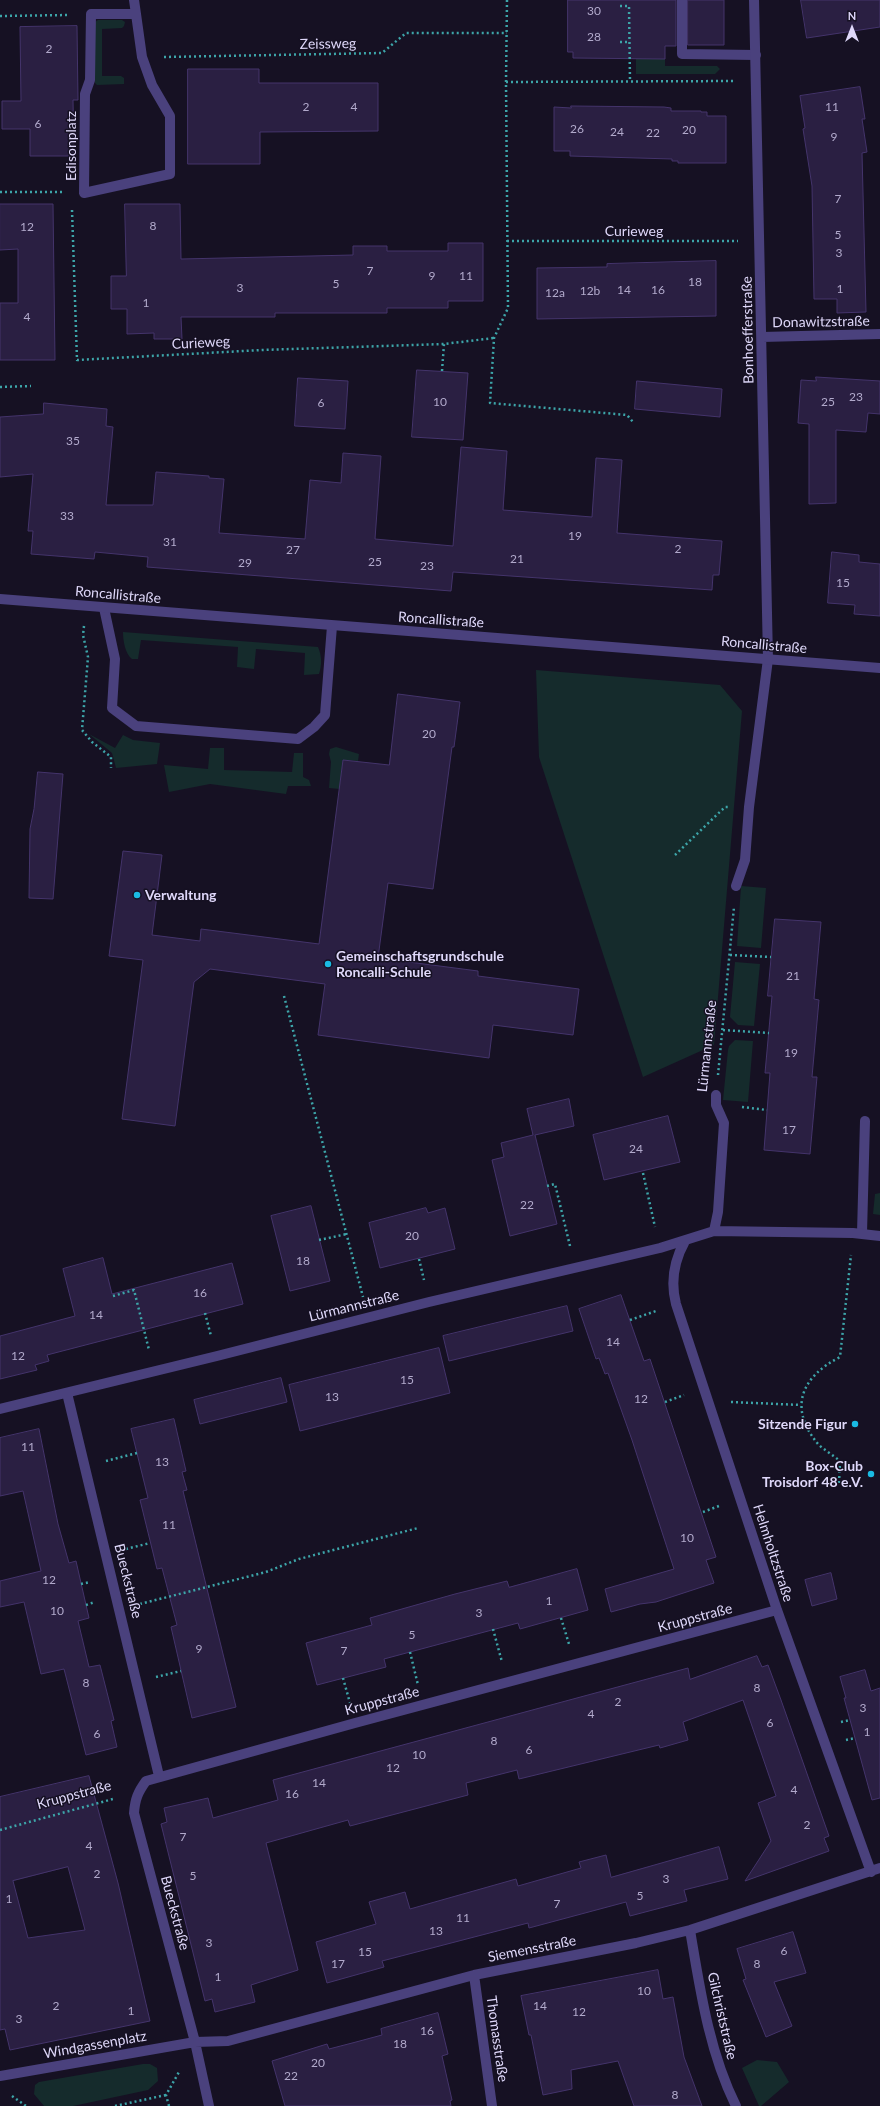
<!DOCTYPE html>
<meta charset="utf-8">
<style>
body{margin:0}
#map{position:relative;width:880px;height:2106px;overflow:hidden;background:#161123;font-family:Lato,sans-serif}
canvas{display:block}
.north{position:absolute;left:832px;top:8px;width:40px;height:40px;-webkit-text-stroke:3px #161123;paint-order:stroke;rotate:0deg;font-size:11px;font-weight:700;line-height:16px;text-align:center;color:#dfd8fa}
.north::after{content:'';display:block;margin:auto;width:14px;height:18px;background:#dfd8fa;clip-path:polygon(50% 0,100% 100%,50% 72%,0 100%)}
</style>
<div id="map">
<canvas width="880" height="2106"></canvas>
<div class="north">N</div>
</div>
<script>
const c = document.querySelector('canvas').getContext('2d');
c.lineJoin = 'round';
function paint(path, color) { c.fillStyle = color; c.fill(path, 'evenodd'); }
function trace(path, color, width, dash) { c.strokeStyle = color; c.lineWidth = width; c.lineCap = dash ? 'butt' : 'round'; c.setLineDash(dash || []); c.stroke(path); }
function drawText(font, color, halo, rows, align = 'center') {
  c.font = font + ' Lato,sans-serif'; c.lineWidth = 3; c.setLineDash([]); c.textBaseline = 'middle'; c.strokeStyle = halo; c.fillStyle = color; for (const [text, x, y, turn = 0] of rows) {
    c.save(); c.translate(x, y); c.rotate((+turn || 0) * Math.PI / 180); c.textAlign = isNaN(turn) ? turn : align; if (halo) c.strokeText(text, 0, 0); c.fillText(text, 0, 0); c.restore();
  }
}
const green = new Path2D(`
 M98,20H122L125,22L124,26L122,28L102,29V76H121L124,78V84L97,85L95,83V22Z
 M636,59H665V66H717L720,69L715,74H636Z
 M123,632L318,647C322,656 322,665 319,674L304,675L305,653L256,649L254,669L237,667L238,647L141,640L138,659H132C125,654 123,640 123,632Z
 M536,670L720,685L742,711L714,1045L643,1077L539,757Z
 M89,734L115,748L123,735L133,740L160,743L157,764L116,768L112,753Z
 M336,747L359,754L358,761L343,760L340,789L329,788L331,762L329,754L330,749Z
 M210,748H224V770L292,772L294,753H303V777L309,780L311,786H288L286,794L210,784L169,792L164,765L208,769Z
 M741,886L766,888L761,948L737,946Z
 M735,962L760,964L754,1026L738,1025L730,1017Z
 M735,1040L753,1041L748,1102L723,1100L728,1050L729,1046Z
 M880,1193V1215L873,1214L875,1194Z
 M757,2060L777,2062L789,2082L761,2106H759L742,2068Z
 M143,2064H150L157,2068L158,2081L148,2090L73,2106H44L34,2094L35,2085L39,2082Z`);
const building = new Path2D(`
 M568,0H676V46H665V59L573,58V52H568Z
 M688,0H724V45H688Z
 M801,0H880V27L807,38Z
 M77,26L78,100H73L74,156H30V129H2V101H21L20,27Z
 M188,69H259V83H378V131L260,132V164H188Z
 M860,87L865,119H862L867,152L862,153L866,312L837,313V299H814L812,186L803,129L805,128L800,96Z
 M571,106L664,107L671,108V111H701V112H707V116H726V163H678V161H672V159L570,156V151H554V107L571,108Z
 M0,204H53L55,360H0V303H18V249L0,250Z
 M125,204H180L181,259L353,255V246H387V251H448V243H483V301H448V308H387V313H275V317H181L182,339H154V333L127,334V309H111V276H126Z
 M716,261V316L537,319V268L607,267V264Z
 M417,370L468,373L463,440L412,437Z
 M816,377L880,381V414L868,413L866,432L836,430V503L809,504V424L798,423L801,380L816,381Z
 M298,378L348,381L345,429L295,426Z
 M637,381L722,389L720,417L635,409Z
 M44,403L107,409L106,426L113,427L106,505H153L156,472L209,476V478L224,479L219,533L305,539L310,480L341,483L343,453L381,456L375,539L453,546L461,447L507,451L503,510L592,517L596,458L622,460L617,533L722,541L719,575H713L712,590L453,572L451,591L147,567L148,557L95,552L94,559L31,554L33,531H28L33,474L0,477V417L43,414Z
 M832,552L859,555V562L880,564V616L854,614L855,605L828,603Z
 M398,694L460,702L454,747H452L433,889L388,883L378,958L478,971V976L579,989L573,1035L493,1025L489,1058L318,1035L325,984L210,969L194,982L175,1126L122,1119L143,960L109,956L123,851L162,855L152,935L200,941L201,929L319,944L343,760L389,765Z
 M38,772L63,774L53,899L29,898L30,829L34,809Z
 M775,919L821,922L814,999L819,1000L812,1077H817L810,1154L764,1150L770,1073H765L772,996H768Z
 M569,1099L574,1126L535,1135L557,1224L510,1236L492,1160L504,1157L501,1143L533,1135L527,1109Z
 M668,1116L680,1162L604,1180L593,1135Z
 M311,1206L330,1281L290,1291L271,1216Z
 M426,1208L428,1213L445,1208L455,1249L380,1268L369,1223Z
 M103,1258L112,1294L232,1263L243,1304L47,1355L49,1361L35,1365L37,1370L0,1379V1336L75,1316L63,1269Z
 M621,1295L644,1361L650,1359L716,1557L706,1560L714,1583L656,1602L640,1604L611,1612L605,1589L674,1569L632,1440L608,1373L605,1374L599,1358L596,1359L579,1309Z
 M567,1306L573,1331L449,1361L443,1336Z
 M439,1348L450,1393L300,1431L289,1385Z
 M281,1378L287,1402L200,1424L194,1400Z
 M174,1419L186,1471L182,1472L187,1490L183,1491L236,1707L192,1718L171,1627L177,1625L162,1568L157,1569L140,1500L148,1498L131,1429Z
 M39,1429L58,1524L69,1563L76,1561L89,1618L78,1621L89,1667L100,1665L114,1720L111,1721L117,1747L86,1755L64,1669L41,1674L24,1602L0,1607V1581L41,1571L23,1491L0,1496V1438Z
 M577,1569L588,1610L520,1629L518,1623L384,1659L386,1667L317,1685L306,1643L372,1625L370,1618L455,1594L507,1581L509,1587Z
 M831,1573L837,1599L812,1606L805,1580Z
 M757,1656L762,1667L768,1665L781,1700L829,1836L824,1838L829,1851L745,1881L771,1841L758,1803L776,1796L743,1700L683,1722L688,1740L660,1748L659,1745L519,1779L517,1770L466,1783L468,1795L350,1826L348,1820L266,1843L298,1970L251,1985L255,2002L215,2012L212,1999L205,2001L161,1824L167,1822L164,1808L208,1798L213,1818L278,1800L273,1780L688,1668L690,1679Z
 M865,1670L871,1691L880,1688V1798L872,1800L844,1698H846L840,1677Z
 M89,1776L118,1883L150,2021L10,2050L5,2029L0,2030V1797ZM68,1867L85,1930L28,1938L13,1881Z
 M719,1847L728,1879L684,1890L687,1901L630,1916L626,1902L529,1928L528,1923L382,1961L384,1967L327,1983L316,1942L376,1924L369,1902L405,1892L410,1909L516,1879L518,1886L581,1868L579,1862L606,1855L611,1877Z
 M793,1932L806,1973L774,1982L792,2026L766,2037L743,1980L746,1979L737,1949Z
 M658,1970L663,1999L673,1997L684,2057L702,2106H634L618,2061L571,2070L572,2089L543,2095L531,2035H529L521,1996Z
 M438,2013L448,2054L442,2056L452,2100L450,2101L451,2106H285L272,2061L327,2044L329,2049L356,2042L382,2035L381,2029Z`);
const path = new Path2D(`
 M507,0L506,82L508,308L494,338L490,403L627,415L633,422
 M620,6H629L630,81
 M0,16L69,15
 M620,42H629
 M164,57L382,53L406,33H507
 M506,82L735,81
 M0,192H64
 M72,210L77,360L262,350L444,344L494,338
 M507,241H738
 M442,371L444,344
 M0,387L31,386
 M84,626L83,635L88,657L82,730L92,742L111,757V768
 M675,855L725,807H728
 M730,955L771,957
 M284,996L363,1297
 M723,1030L769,1033
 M718,1075L734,907
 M742,1107L767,1110
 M643,1173L655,1227
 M547,1186L555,1184L570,1246
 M319,1240L347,1234
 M419,1259L424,1280
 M113,1296L134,1290L149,1350
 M205,1313L211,1336
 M630,1320L656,1311
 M665,1402L684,1395
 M731,1402L801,1405
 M106,1461L137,1453
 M839,1483L840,1461C833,1455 824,1450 818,1444C788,1408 801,1377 840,1357L851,1255
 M703,1512L719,1506
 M126,1549L150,1543
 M81,1584L90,1582
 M140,1604L266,1572L299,1559L418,1528
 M86,1605L95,1602
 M561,1618L569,1644
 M493,1629L502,1662
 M410,1652L418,1685
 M156,1677L181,1671
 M343,1678L350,1703
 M841,1722L850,1720
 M846,1740L855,1738
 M0,1830L113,1799
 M12,2096L26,2106
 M115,2106L166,2095
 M169,2106L166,2095L179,2072`);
const service = new Path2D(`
 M682,0V54L756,55
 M104,608L115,659L112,708L136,726L298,739L314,727L325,715L332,626
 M736,886L745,860L749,807L768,659
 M862,1233L865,1121`);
const minor = new Path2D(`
 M134,0L136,14
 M754,0L768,659
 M91,14H136L142,57L152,85L170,116V174L84,193L85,94L90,80Z
 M762,337L880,334
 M714,1231L718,1212L724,1123L716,1105V1095
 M685,1241C674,1261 670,1281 676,1304L777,1610L871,1872
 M67,1393L159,1776
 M0,1409L217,1356L429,1302L660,1248L714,1231L853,1233L880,1236
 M690,1930C700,1989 709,2052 736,2106
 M474,1975L492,2106
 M0,2076L195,2042L228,2041L474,1975L636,1943L690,1930L880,1868
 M209,2106L195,2042L134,1813C135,1799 138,1792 146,1781L355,1723L777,1610`);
const tertiary = new Path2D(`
 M0,599L880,668`);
const markers = [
 [137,895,4,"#1abbe3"],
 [328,964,4,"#1abbe3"],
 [855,1424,4,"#1abbe3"],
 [871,1474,4,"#1abbe3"]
];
const numberNames = [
 ["30",594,11],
 ["28",594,37],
 ["2",49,49],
 ["2",306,107],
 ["4",354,107],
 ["11",832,107],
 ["6",38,124],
 ["26",577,129],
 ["20",689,130],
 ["24",617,132],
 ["22",653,133],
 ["9",834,137],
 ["7",838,199],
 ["8",153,226],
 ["12",27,227],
 ["5",838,235],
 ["3",839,253],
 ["7",370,271],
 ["9",432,276],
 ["11",466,276],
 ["18",695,282],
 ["5",336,284],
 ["3",240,288],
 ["1",840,289],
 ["14",624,290],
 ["16",658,290],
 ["12b",590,291],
 ["12a",555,293],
 ["1",146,303],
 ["4",27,317],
 ["23",856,397],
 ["10",440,402],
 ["25",828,402],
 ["6",321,403],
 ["35",73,441],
 ["33",67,516],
 ["19",575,536],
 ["31",170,542],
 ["2",678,549],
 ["27",293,550],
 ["21",517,559],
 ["25",375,562],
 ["29",245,563],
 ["23",427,566],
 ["15",843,583],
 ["20",429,734],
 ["21",793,976],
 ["19",791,1053],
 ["17",789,1130],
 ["24",636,1149],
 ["22",527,1205],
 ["20",412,1236],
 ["18",303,1261],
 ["16",200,1293],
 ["14",96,1315],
 ["14",613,1342],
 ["12",18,1356],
 ["15",407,1380],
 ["13",332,1397],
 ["12",641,1399],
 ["11",28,1447],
 ["13",162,1462],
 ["11",169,1525],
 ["10",687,1538],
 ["12",49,1580],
 ["1",549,1601],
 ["10",57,1611],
 ["3",479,1613],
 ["5",412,1635],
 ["9",199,1649],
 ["7",344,1651],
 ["8",86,1683],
 ["8",757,1688],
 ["2",618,1702],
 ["3",863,1708],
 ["4",591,1714],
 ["6",770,1723],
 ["1",867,1732],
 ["6",97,1734],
 ["8",494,1741],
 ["6",529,1750],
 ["10",419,1755],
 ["12",393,1768],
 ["14",319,1783],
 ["4",794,1790],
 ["16",292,1794],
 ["2",807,1825],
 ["7",183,1837],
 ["4",89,1846],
 ["2",97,1874],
 ["5",193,1876],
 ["3",666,1879],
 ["5",640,1896],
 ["1",9,1899],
 ["7",557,1904],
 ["11",463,1918],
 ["13",436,1931],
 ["3",209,1943],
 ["6",784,1951],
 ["15",365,1952],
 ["17",338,1964],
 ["8",757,1964],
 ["1",218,1977],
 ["10",644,1991],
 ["2",56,2006],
 ["14",540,2006],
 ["1",131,2011],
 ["12",579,2012],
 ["3",19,2019],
 ["16",427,2031],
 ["18",400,2044],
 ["20",318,2063],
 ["22",291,2076],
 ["8",675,2095]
];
const streetNames = [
 ["Zeissweg",328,44,-1],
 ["Edisonplatz",71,146,-90],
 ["Curieweg",634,231],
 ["Donawitzstraße",821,322,-1],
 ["Bonhoefferstraße",748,330,-91],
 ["Curieweg",201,343,-3],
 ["Roncallistraße",118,595,5],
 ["Roncallistraße",441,620,4],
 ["Roncallistraße",764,645,5],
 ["Lürmannstraße",707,1046,-84],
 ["Lürmannstraße",354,1306,-14],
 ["Helmholtzstraße",773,1553,72],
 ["Bueckstraße",128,1581,76],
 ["Kruppstraße",695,1618,-15],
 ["Kruppstraße",382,1701,-15],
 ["Kruppstraße",74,1795,-15],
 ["Bueckstraße",175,1913,75],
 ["Siemensstraße",532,1949,-11],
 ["Gilchriststraße",722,2016,77],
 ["Thomasstraße",497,2039,82],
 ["Windgassenplatz",95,2045,-10]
];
const poiNames = [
 ["Verwaltung",145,895],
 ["Gemeinschaftsgrundschule",336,956],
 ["Roncalli-Schule",336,972],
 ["Sitzende Figur",847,1424,"right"],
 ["Box-Club",863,1466,"right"],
 ["Troisdorf 48 e.V.",863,1482,"right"]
];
paint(green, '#152b2c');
paint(building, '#2a1f42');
trace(building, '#44346b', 1);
trace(path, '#3da5a9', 2.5, [2, 3]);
trace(service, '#4a417d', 10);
trace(minor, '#4a417d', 10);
trace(tertiary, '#4a417d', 10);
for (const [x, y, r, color] of markers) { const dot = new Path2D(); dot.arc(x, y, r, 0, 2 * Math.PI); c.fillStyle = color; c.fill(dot); trace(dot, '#161123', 1.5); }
drawText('12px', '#b2aacc', null, numberNames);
drawText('14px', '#dfd8fa', '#161123', streetNames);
drawText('bold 14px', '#dfd8fa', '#161123', poiNames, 'left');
</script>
